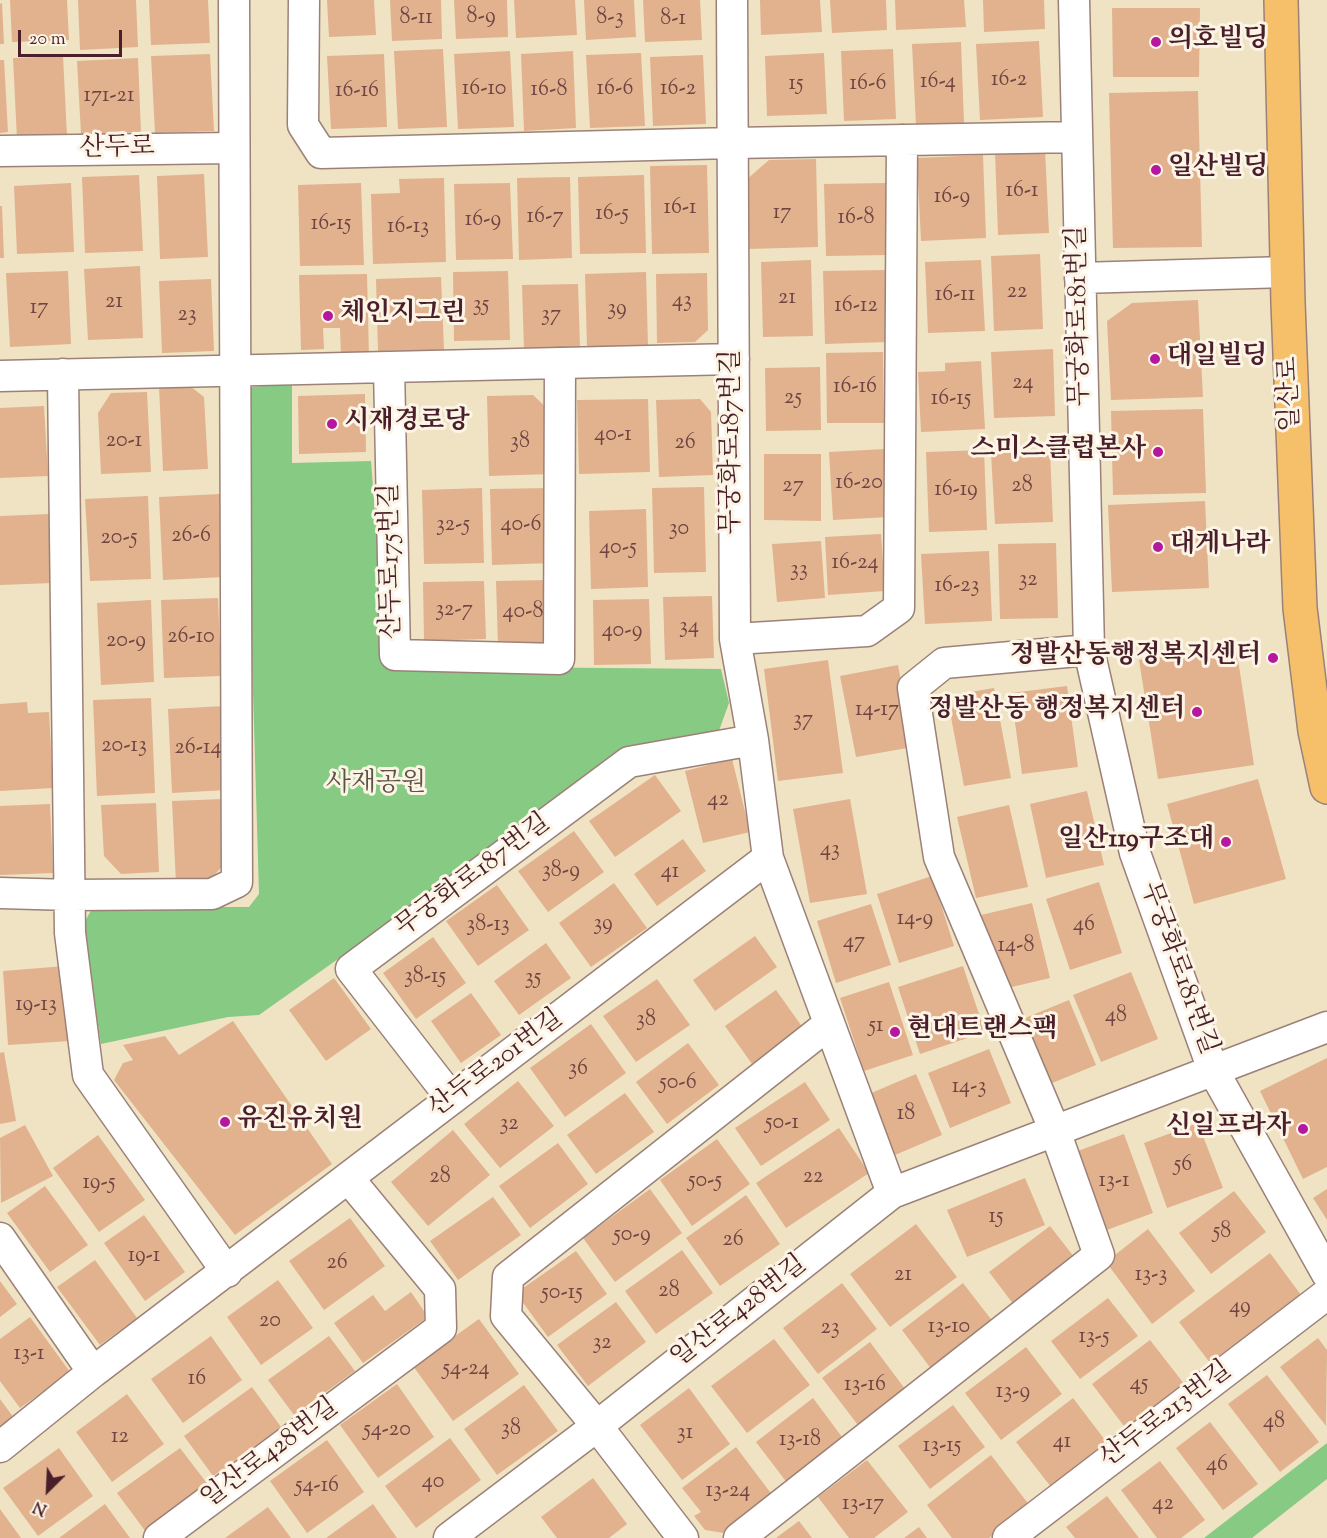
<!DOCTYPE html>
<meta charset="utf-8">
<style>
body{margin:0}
#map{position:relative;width:1327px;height:1538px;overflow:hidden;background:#efe3c4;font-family:"Sorts Mill Goudy",serif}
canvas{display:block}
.north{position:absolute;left:18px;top:1460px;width:60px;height:60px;-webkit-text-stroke:4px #fcf5e5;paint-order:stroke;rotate:204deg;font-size:16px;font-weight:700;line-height:24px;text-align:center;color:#4a1f2b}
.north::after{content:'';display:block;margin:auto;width:21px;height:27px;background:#4a1f2b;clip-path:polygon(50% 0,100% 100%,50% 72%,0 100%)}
.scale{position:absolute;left:18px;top:30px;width:104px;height:27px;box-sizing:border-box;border:3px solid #4a1f2b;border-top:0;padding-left:8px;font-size:18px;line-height:21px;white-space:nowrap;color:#4a1f2b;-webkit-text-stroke:4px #fcf5e5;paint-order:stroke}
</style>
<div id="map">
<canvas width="1327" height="1538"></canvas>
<div class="north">N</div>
<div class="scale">20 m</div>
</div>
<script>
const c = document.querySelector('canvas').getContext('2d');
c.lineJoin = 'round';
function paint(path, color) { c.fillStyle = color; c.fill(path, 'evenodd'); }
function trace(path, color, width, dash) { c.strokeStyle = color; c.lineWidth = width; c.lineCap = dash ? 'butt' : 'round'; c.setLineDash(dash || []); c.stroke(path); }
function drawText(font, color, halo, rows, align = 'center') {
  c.font = font + ' "Sorts Mill Goudy","Noto Serif KR",serif'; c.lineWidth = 6; c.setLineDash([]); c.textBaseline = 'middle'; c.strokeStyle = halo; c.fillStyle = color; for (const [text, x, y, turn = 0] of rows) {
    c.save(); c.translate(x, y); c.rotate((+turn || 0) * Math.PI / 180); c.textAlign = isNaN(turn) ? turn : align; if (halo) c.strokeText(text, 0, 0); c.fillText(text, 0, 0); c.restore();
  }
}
const green = new Path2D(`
 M292,383V463L371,461L387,666L721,669L729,703L716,739L623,757L259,1015L228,1017L101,1044L84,935V923L93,907H249L259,894L244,388Z
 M1327,1443V1479L1252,1538H1204Z`);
const building = new Path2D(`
 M10,0H67L69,40L12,42Z
 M78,0H136L138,47L80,50Z
 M149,0H208L210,43L151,45Z
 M327,0H374L376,35L329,37Z
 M390,0H441L442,39L392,41Z
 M454,0H507L508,37L456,39Z
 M514,0H575L577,35L516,38Z
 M584,0H634L636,37L586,40Z
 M643,0H700L702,40L645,42Z
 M760,0H820L822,32L761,35Z
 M830,0H886L887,30L832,33Z
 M895,0H964L966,27L896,30Z
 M983,0H1044L1045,29L984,32Z
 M2,3L4,44H0V4Z
 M1112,8H1200L1199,77H1113Z
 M1039,41L1043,117L980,120L976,44Z
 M961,42L964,123L916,125L912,44Z
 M443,49L447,127L398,129L394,51Z
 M893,49L896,119L844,121L841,51Z
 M510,51L514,127L458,129L454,54Z
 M573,51L576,128L524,131L521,54Z
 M641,53L645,126L590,128L586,55Z
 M824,53L827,114L767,116L765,56Z
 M210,54L214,131L155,133L151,56Z
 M384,54L387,127L331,129L327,56Z
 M703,55L706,124L653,126L650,57Z
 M63,56L67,136L17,139L13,58Z
 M138,58L141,132L81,134L77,61Z
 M0,60H4L8,132L0,133Z
 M1198,91L1202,247L1113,248L1109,93Z
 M1045,150L1049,233L998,235L995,152Z
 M983,155L986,238L921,241L917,158Z
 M816,159L818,247L748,249L746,180L769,160Z
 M707,165L709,253L652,254L650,166Z
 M204,174L208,257L160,259L157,176Z
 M139,175L143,251L85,253L82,177Z
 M644,175L646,253L580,254L578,177Z
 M570,177L572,258L519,260L517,178Z
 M444,178L446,262L373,264L371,194L400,193L399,179Z
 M71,183L74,252L17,254L14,186Z
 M361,183L364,265L300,266L298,185Z
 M510,183L513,259L456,260L454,184Z
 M886,183L888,255L826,256L824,184Z
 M0,206H2L4,258H0Z
 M1040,254L1043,329L994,331L991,256Z
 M811,260L813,336L763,337L761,262Z
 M981,260L985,331L928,333L925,262Z
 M140,266L143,338L88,340L84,269Z
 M886,270L888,342L825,344L823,271Z
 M68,271L71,344L10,347L6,273Z
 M508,271L510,340L454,341L453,272Z
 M646,272L648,346L587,347L585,274Z
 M707,273L708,330L695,342L657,343L656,274Z
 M367,274L369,357L341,358L340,328H323L324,349L301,350L299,275Z
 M441,277L444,350L378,351L376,279Z
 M211,279L214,351L162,353L159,281Z
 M578,284L580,348L524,349L522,285Z
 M1198,300L1203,397L1111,400L1107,321L1132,303Z
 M1053,349L1055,416L994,418L991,352Z
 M883,352L884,423H827L826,353Z
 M981,361L985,429L921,432L918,372L945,371V363Z
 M820,367L821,430L766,431L765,368Z
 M190,386L204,397L208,469L163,471L159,387Z
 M147,392L151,472L101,474L98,413L111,393Z
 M365,394L366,452L299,454L298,396Z
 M533,395L551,412L552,474L489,476L487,396Z
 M648,399L650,472L579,474L577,400Z
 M700,399L711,412L713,475L659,477L656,400Z
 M44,406L48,476L0,478V408Z
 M1203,409L1206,493L1113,495L1111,411Z
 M885,449L889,517L833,520L829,452Z
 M984,450L987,530L929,532L926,452Z
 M1050,451L1053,522L995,524L991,453Z
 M764,454H821V521L764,520Z
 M704,487L706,572L654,573L652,488Z
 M482,488L484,563L424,564L422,490Z
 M550,488L552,563L492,565L490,489Z
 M220,494L224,577L163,580L159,497Z
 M148,496L151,579L90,581L85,499Z
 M1205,501L1209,588L1112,592L1108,505Z
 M646,509L648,587L591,589L589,511Z
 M50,514L53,583L0,585V516Z
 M881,534L885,591L828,595L825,537Z
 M821,541L825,598L777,602L772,544Z
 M1056,543L1058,618L1000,619L998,544Z
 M989,551L992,621L925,624L921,554Z
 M548,580L550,645L498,647L496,581Z
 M484,581L486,639L424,641L423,582Z
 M712,596L714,658L665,660L663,597Z
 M218,598L221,676L164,678L161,600Z
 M649,599L651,664L594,665L593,600Z
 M151,600L154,682L101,685L97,603Z
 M1236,646L1254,765L1158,779L1139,660Z
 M828,660L843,773L778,781L764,669Z
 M898,665L913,747L856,757L840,676Z
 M1067,686L1078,767L1022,774L1011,693Z
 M994,688L1011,778L964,786L947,696Z
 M151,698L155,793L97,796L93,700Z
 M27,702L28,713L49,712L53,788L0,791V704Z
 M224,706L227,790L172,793L168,709Z
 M732,759L750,832L703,843L685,771Z
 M655,775L681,811L615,857L589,821Z
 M1258,779L1286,879L1194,904L1167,804Z
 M1087,791L1104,865L1046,878L1030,804Z
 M224,799L227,861L208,882L176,884L172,801Z
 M850,799L867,894L810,903L793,809Z
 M156,803L159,872L121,874L104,856L101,805Z
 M50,804L53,873L0,875V806Z
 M1009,805L1028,887L976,898L957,817Z
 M574,831L604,872L548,912L518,871Z
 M683,839L706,871L657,906L634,874Z
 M932,876L954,946L899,963L877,894Z
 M1099,882L1122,953L1070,970L1046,899Z
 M614,883L647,928L591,967L559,923Z
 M497,885L529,930L478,966L446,921Z
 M1032,903L1050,978L999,990L981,915Z
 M871,904L891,965L836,983L817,921Z
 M755,936L777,967L715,1011L693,980Z
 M433,937L466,983L416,1019L383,973Z
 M546,943L571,978L519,1015L494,981Z
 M65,966L70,1041L8,1045L3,971Z
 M963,966L985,1032L920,1054L898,987Z
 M1131,972L1158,1039L1101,1062L1073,995Z
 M334,978L371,1029L326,1061L289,1010Z
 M657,979L690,1025L636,1062L603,1016Z
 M889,982L913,1055L864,1071L840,998Z
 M776,990L803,1028L752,1064L725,1026Z
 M471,993L501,1035L461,1063L431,1021Z
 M1069,1000L1096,1065L1045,1086L1018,1021Z
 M233,1021L332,1164L235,1235L114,1080L123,1063L133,1060L123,1045L165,1036L179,1055Z
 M591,1024L626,1073L565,1117L530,1068Z
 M688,1043L719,1085L667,1124L636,1082Z
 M989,1049L1011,1103L950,1128L928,1073Z
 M4,1052L16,1121L0,1124V1053Z
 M1327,1058V1167L1303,1179L1260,1091Z
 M916,1074L942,1135L895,1155L869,1094Z
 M518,1081L554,1126L500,1168L464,1124Z
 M805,1082L830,1120L761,1166L735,1128Z
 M625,1093L654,1132L596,1174L567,1135Z
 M1198,1123L1223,1188L1167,1208L1144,1143Z
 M25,1125L53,1176L1,1203L0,1138Z
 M839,1128L869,1173L786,1228L756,1183Z
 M453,1130L490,1175L428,1226L391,1182Z
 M1124,1134L1153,1213L1104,1231L1075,1152Z
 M98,1135L145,1200L99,1232L53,1168Z
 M717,1139L750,1184L692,1226L660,1180Z
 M558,1143L588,1184L530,1228L499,1186Z
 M1025,1178L1045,1225L967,1257L947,1210Z
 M45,1186L88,1245L50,1272L7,1213Z
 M650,1189L682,1233L615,1282L583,1238Z
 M1327,1189V1220L1313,1198Z
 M1234,1191L1266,1232L1211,1274L1179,1233Z
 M746,1195L780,1244L720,1286L686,1238Z
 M493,1197L521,1235L458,1280L430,1241Z
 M144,1215L185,1272L145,1301L104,1243Z
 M350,1218L385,1266L324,1310L289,1261Z
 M916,1224L957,1277L890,1327L850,1274Z
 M1050,1226L1078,1262L1017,1309L989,1272Z
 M1148,1229L1195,1291L1152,1324L1106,1262Z
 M682,1250L713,1293L656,1334L625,1291Z
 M576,1251L607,1294L548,1337L516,1293Z
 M1270,1253L1301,1295L1210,1363L1179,1322Z
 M95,1260L137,1318L100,1345L57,1287Z
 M278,1280L313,1328L261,1365L227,1317Z
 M0,1281L17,1304L0,1317Z
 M842,1283L877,1329L818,1374L783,1328Z
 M963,1283L997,1327L935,1374L902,1330Z
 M411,1292L428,1317L363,1363L334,1323L373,1295L385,1311Z
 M1108,1298L1138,1336L1080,1379L1051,1341Z
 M616,1302L646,1342L588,1386L557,1345Z
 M30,1317L70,1372L20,1408L0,1381V1339Z
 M479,1319L519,1374L453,1421L413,1366Z
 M211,1336L242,1380L183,1423L151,1379Z
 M329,1336L355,1371L294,1415L268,1380Z
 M1318,1338L1327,1350L1326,1426L1280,1367Z
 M774,1339L810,1385L747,1433L711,1386Z
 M1150,1340L1185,1385L1127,1430L1092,1384Z
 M870,1342L908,1393L861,1429L822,1378Z
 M1026,1347L1062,1394L1001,1440L965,1393Z
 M1267,1375L1319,1442L1280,1472L1228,1404Z
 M397,1384L434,1437L378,1478L340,1425Z
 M524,1385L558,1431L497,1475L464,1429Z
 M252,1387L281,1427L213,1476L184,1436Z
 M689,1388L730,1444L682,1480L640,1425Z
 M127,1394L164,1444L112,1482L76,1432Z
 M813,1398L845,1441L788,1484L756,1442Z
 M1073,1398L1108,1444L1051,1487L1016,1442Z
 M0,1399L14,1418L0,1428Z
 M953,1405L985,1447L930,1489L898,1446Z
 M1210,1422L1258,1484L1223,1510L1176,1448Z
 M450,1438L481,1480L416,1528L385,1486Z
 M327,1440L364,1492L307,1533L270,1481Z
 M736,1447L773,1496L724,1533L705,1530L694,1516L701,1512L682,1488Z
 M59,1448L93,1496L38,1536L3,1488Z
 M180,1448L209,1486L146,1532L117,1493Z
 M991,1455L1030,1506L989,1538H952L927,1505Z
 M867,1460L908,1512L874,1538H849L818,1497Z
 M1160,1461L1205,1520L1181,1538H1157L1121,1490Z
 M593,1478L627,1524L609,1538H557L541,1517Z
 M1107,1496L1139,1538H1075L1066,1527Z
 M105,1504L130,1538H59Z
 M373,1504L397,1538H326Z
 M268,1507L291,1538H225Z
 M0,1509L21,1538H0Z
 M799,1521L812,1538H776Z
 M919,1527L927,1538H904Z`);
const street = new Path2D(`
 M304,0L303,125L321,153L733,143L1077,137
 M732,0L735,639L753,740L768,858L892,1193
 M1074,0L1089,650L1135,853L1213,1070L1327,1274
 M0,151L234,148
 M1080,278L1287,272
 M389,367L395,655L559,659L560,363
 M63,374L70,933L88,1075L227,1272
 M0,376L734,359
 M735,639L867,631L899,608L902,140
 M0,893L71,895L212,894L237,882L234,0
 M452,1099L351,969L629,762L753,740
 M0,1238L93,1372
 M0,1447L93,1372L768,858
 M159,1538L441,1328L440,1289L349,1179
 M449,1538L597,1426L892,1193L1327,1027
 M683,1538L597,1426L506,1316L508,1277L829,1024
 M739,1538L1099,1255L1055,1131L939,857L913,688L944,663L1089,650
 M1008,1538L1327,1294`);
const primary = new Path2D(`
 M1281,0L1288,303L1300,608L1315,731L1327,787`);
const markers = [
 [1156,42,6,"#b5179e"],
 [1156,170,6,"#b5179e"],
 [328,316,6,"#b5179e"],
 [1155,359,6,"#b5179e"],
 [332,424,6,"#b5179e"],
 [1158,452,6,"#b5179e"],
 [1158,547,6,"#b5179e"],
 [1273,658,6,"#b5179e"],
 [1197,712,6,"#b5179e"],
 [1226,842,6,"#b5179e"],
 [895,1032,6,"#b5179e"],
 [225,1122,6,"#b5179e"],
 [1303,1129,6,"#b5179e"]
];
const numberNames = [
 ["8-9",481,18],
 ["8-11",416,19],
 ["8-3",610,19],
 ["8-1",673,20],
 ["16-2",1009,81],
 ["16-4",938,83],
 ["15",796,85],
 ["16-6",868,85],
 ["16-10",484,90],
 ["16-6",615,90],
 ["16-2",678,90],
 ["16-8",549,91],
 ["16-16",357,92],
 ["171-21",109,97],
 ["16-1",1022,192],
 ["16-9",952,198],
 ["16-1",680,209],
 ["17",782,214],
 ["16-5",612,215],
 ["16-7",545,218],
 ["16-8",856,219],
 ["16-9",483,221],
 ["16-15",331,225],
 ["16-13",408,228],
 ["22",1017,293],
 ["16-11",955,296],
 ["21",787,299],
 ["43",682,302],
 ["21",114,303],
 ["35",481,306],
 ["16-12",856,307],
 ["17",39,309],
 ["39",617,310],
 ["23",187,316],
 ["37",551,316],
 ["24",1023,384],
 ["16-16",855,388],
 ["25",793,399],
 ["16-15",951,400],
 ["40-1",613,436],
 ["20-1",124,442],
 ["38",520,443],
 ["26",685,444],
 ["16-20",859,484],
 ["27",793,487],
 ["28",1022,487],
 ["16-19",956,491],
 ["32-5",453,526],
 ["40-6",521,526],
 ["30",679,530],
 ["26-6",191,537],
 ["20-5",119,539],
 ["40-5",618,549],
 ["16-24",855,564],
 ["33",799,571],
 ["32",1028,581],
 ["16-23",957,587],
 ["32-7",454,611],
 ["40-8",523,613],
 ["34",689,628],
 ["40-9",622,632],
 ["26-10",191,638],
 ["20-9",126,642],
 ["14-17",877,711],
 ["37",803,721],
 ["20-13",124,747],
 ["26-14",198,749],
 ["42",718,801],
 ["43",830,851],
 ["38-9",561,872],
 ["41",670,873],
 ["14-9",915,920],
 ["39",603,925],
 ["38-13",488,926],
 ["46",1084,926],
 ["47",854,943],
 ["14-8",1016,947],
 ["38-15",425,978],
 ["35",533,979],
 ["19-13",36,1006],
 ["48",1116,1017],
 ["38",646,1021],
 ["51",876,1027],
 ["36",578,1070],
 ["50-6",678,1084],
 ["14-3",969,1088],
 ["18",906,1115],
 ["50-1",782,1124],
 ["32",509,1125],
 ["56",1183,1166],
 ["28",440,1178],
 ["22",813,1178],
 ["50-5",705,1182],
 ["13-1",1114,1182],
 ["19-5",99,1184],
 ["15",996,1218],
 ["58",1222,1233],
 ["50-9",632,1236],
 ["26",733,1241],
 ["19-1",144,1257],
 ["26",337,1264],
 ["21",903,1276],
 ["13-3",1151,1276],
 ["28",669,1292],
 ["50-15",562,1294],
 ["49",1240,1308],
 ["20",270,1322],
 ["13-10",949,1328],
 ["23",830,1329],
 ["13-5",1094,1338],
 ["32",602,1344],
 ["13-1",29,1355],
 ["54-24",466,1370],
 ["16",197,1380],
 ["45",1139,1385],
 ["13-16",865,1386],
 ["13-9",1013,1393],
 ["48",1274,1423],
 ["38",511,1430],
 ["54-20",387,1431],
 ["31",685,1434],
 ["12",120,1438],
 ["13-18",800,1441],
 ["41",1062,1443],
 ["13-15",942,1447],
 ["46",1217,1466],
 ["40",433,1483],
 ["54-16",317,1487],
 ["13-24",728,1492],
 ["13-17",863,1505],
 ["42",1163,1505]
];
const poiNames = [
 ["의호빌딩",1168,42],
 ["일산빌딩",1168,170],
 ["체인지그린",340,316],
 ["대일빌딩",1167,359],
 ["시재경로당",344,424],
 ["스미스클럽본사",1146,452,"right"],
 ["대게나라",1170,547],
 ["정발산동행정복지센터",1261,658,"right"],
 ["정발산동 행정복지센터",1185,712,"right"],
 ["일산119구조대",1214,842,"right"],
 ["현대트랜스팩",907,1032],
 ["유진유치원",237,1122],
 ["신일프라자",1291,1129,"right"]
];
const streetNames = [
 ["산두로",117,150,-1],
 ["무궁화로181번길",1081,316,-91],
 ["일산로",1292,394,-92],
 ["무궁화로187번길",734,442,-90],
 ["산두로175번길",393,561,-91],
 ["무궁화로187번길",474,877,-37],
 ["무궁화로181번길",1177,969,70],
 ["산두로201번길",497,1065,-37],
 ["일산로428번길",740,1313,-38],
 ["산두로213번길",1167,1416,-37],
 ["일산로428번길",271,1455,-37]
];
const parkNames = [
 ["사재공원",376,786]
];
paint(green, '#86ca83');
paint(building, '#e1b28d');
trace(street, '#9c8178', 33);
trace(primary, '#9c8178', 36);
trace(street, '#fff', 30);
trace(primary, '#f6c06b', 33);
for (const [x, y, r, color] of markers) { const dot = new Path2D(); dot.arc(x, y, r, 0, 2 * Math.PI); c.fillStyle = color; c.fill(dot); trace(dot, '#fcf5e5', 2); }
drawText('22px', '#704444', null, numberNames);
drawText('bold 26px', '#4a1f2b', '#fcf5e5', poiNames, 'left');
drawText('26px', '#4a1f2b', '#fcf5e5', streetNames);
drawText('26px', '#5c5245', '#fcf5e5', parkNames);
</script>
